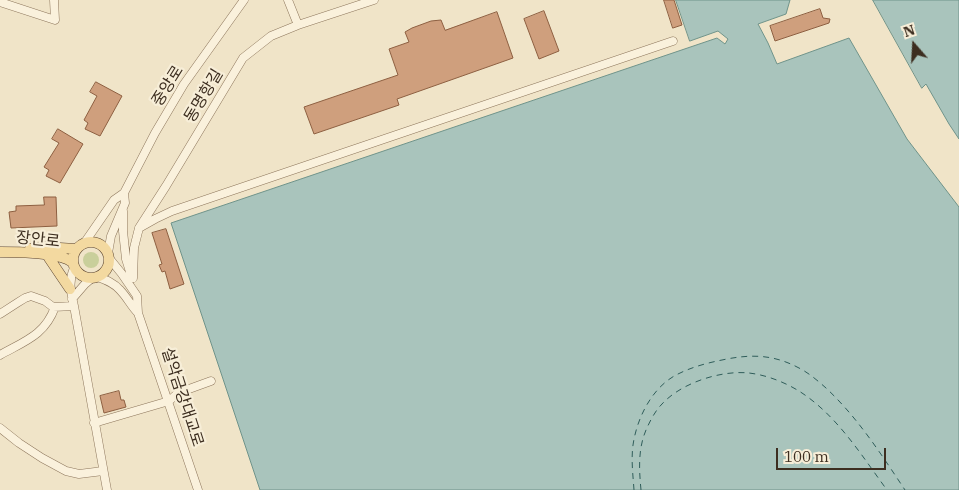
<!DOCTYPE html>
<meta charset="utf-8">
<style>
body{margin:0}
#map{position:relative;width:959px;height:490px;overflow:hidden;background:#f0e4c8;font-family:"IBM Plex Serif",serif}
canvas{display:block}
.north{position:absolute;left:889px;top:20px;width:50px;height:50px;-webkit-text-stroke:4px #f7eed8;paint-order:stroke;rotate:341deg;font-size:14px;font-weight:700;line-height:20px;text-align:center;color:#3d2e20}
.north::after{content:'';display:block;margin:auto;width:18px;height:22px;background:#3d2e20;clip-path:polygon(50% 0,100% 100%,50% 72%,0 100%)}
.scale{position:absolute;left:776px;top:448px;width:110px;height:22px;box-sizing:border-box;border:2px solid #3d2e20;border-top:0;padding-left:6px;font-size:15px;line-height:18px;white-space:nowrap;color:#3d2e20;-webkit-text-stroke:4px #f7eed8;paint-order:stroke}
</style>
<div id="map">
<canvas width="959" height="490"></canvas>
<div class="north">N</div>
<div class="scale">100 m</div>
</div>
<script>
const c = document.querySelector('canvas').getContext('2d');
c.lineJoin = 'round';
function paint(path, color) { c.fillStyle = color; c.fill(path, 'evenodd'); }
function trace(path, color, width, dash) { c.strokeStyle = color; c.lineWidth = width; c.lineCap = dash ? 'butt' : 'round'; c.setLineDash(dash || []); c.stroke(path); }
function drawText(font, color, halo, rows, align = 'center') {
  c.font = font + ' "IBM Plex Serif","Noto Sans KR",serif'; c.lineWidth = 4.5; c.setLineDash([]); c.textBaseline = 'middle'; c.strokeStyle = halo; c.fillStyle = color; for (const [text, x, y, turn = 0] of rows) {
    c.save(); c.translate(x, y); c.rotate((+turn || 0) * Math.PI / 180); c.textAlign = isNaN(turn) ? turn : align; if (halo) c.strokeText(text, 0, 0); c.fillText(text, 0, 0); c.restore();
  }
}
const green = new Path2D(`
 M83 260a8 8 0 1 1 16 0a8 8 0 1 1-16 0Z`);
const water = new Path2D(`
 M676,0H790L786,14L758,24L768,43L777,64L849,38L907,139L959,207V490H260L171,223L717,38L725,44L728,39L718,31L690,41Z
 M873,0H959V139L949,124L926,84L922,88Z`);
const ferry = new Path2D(`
 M634,490C633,475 631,460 633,445C637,417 653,386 678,374C692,367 707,363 722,360C750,354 773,354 799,368C809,373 818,381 826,388C858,418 881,454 905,490
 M641,490C639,469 638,449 646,430C650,421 655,411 662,404C681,383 721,370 749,373C767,375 787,383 802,393C838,417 862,456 887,490`);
const building = new Path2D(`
 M664,0H674L682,25L673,28Z
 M820,9L823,18L830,19L829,23L775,41L770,26Z
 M544,11L559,51L539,59L524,19Z
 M497,12L513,58L397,99L399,105L314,134L304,107L398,75L389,49L409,42L405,32L412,28L431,21L441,20L445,30Z
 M96,82L122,96L100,136L85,129L88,123L84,120L97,96L90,92Z
 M58,129L83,144L60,183L46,176L49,170L44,167L59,143L52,139Z
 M44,197H56L57,226L11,228L9,212L16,211V206L44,205Z
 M166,229L184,284L170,289L165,271L162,272L159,265L162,264L152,233Z
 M119,391L121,400H124L126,407L104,413L100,396Z`);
const minor = new Path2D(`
 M288,0L298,25
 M0,2L55,20L54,0
 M123,211V231L126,259L131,275
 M139,228L155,219L172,211L673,41
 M85,242L114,200L124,193L155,133L184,84L244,0
 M108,253L111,236L125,203L124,193
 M109,258L122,274L137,296L138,313L198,490
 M74,268C68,282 71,292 74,306L107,490
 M98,277C106,280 114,283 120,290C127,297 131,306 138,313
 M133,278L134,248L139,228L166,186L243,58L271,36L298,25L374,0
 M72,299L85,284L92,278
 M0,314L17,303L25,298L31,296L45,301L53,307L74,306
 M0,355C25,341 45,335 55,307
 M94,423L169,401L178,393L211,381
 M0,428L19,443L42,458L66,471L79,474L103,471`);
const major = new Path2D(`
 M73 260a18 18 0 1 1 36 0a18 18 0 1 1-36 0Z
 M30,249L44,247L76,249
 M0,252C17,252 59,252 72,262
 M47,255L70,289`);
const streetNames = [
 ["중앙로",168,86,-58],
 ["동명항길",204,96,-59],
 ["장안로",38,240,6],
 ["설악금강대교로",182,397,72]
];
paint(green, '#c9cf9b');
paint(water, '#a9c4bc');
trace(water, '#6f938a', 1);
trace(ferry, '#2f5d5a', 1, [6, 5]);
paint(building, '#cf9f7d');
trace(building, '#8d5f41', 1);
trace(minor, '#8d765c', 9);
trace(major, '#5b4430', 11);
trace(minor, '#faf1dc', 8);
trace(major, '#f3d9a0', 10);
drawText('16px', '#3d2e20', '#f7eed8', streetNames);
</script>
